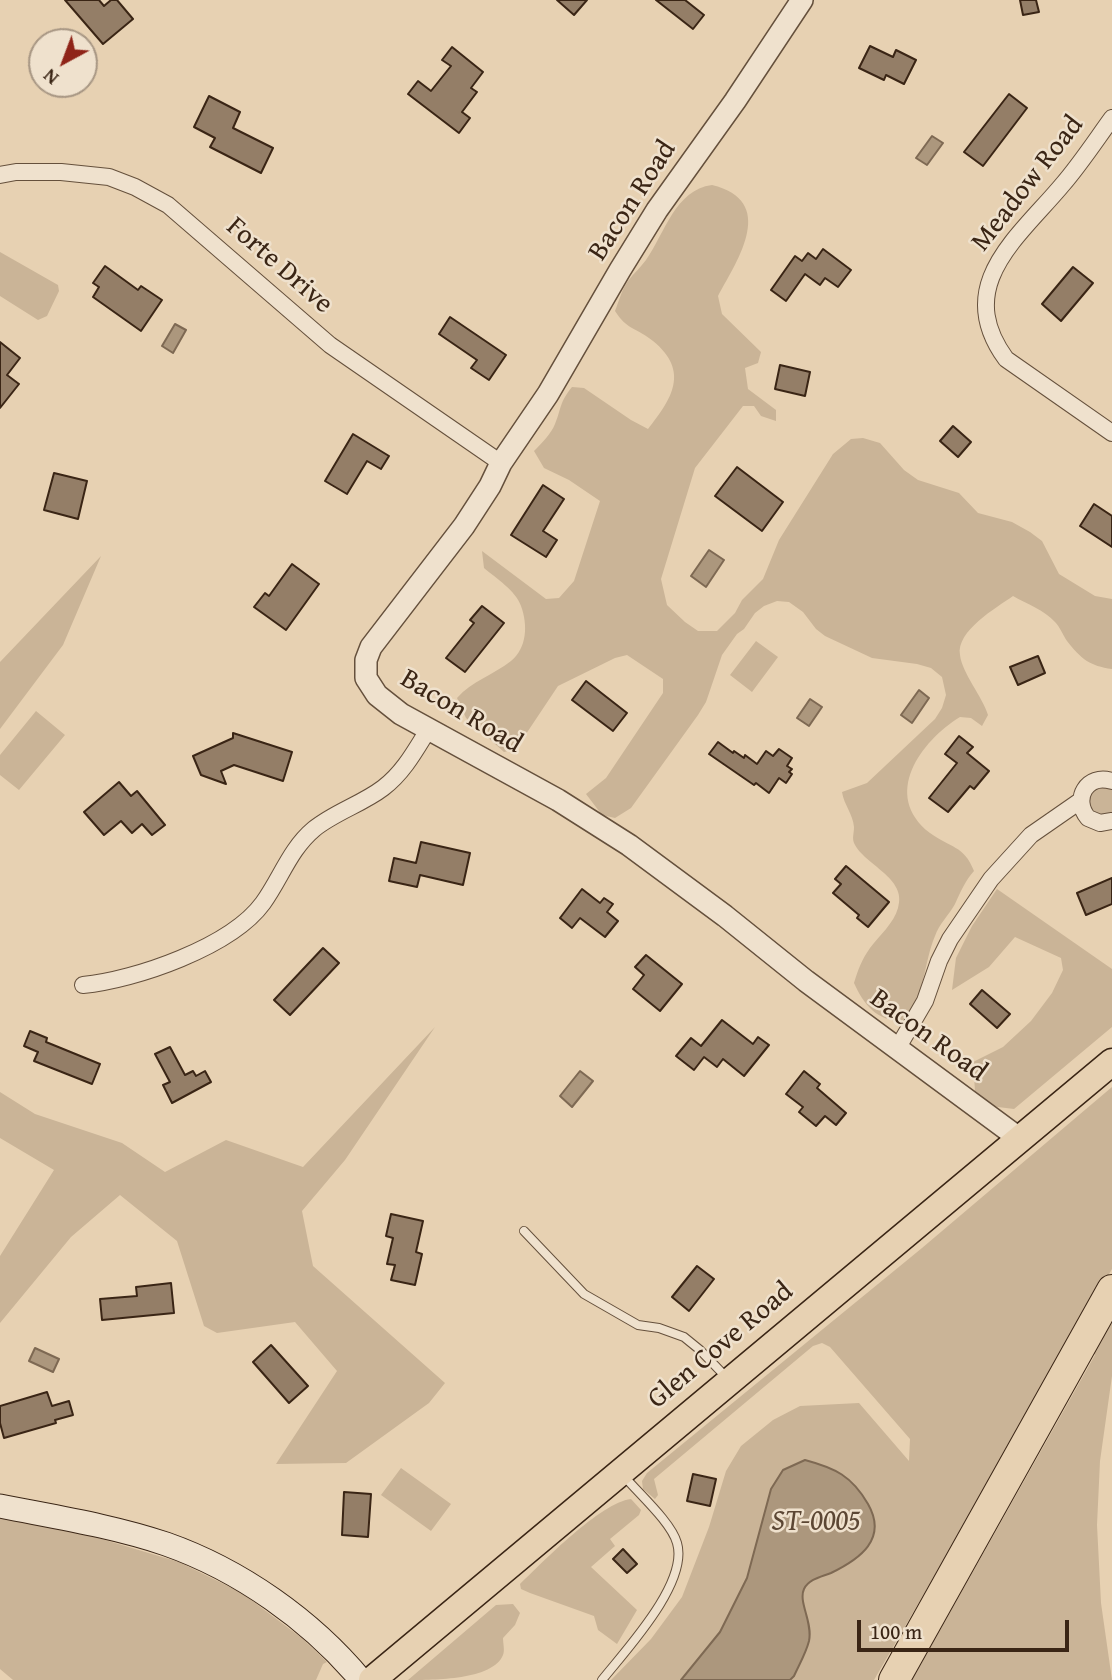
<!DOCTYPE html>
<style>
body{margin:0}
#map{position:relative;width:1112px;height:1680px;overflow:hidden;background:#e7d1b2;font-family:"Gentium Book Plus",serif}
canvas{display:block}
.north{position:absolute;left:28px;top:28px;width:70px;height:70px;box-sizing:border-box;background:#efe1cd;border:2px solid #a79683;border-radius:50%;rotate:221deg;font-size:19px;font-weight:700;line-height:28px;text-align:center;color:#3a2515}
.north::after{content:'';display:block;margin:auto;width:24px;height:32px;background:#8f2418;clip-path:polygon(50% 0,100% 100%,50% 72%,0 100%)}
.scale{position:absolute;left:857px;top:1620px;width:212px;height:32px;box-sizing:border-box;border:4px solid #3a2515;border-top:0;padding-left:9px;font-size:21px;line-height:24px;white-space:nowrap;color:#3a2515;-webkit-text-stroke:5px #efe1cd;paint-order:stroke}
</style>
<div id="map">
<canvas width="1112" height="1680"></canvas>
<div class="north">N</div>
<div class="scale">100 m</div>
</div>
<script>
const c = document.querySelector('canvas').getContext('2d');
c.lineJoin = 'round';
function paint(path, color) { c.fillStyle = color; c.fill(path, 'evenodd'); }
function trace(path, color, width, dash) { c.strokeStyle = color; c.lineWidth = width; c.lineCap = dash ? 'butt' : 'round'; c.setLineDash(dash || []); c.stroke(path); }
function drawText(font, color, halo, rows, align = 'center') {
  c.font = font + ' "Gentium Book Plus",serif'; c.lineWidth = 5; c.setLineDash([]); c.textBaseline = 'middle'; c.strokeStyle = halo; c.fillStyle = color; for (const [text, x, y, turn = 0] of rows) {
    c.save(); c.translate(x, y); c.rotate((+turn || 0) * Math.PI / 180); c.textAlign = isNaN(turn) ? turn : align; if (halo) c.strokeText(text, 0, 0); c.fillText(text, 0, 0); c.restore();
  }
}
const green = new Path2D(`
 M712,185C777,201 739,258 718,296L722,314L761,352L758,363L745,368L748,389L776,410V421L761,416L754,406H743L695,468L661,579L667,605L685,622L698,631H717L735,613L742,600L763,579L779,540L833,454L851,439L863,438L880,443L904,470L918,480L959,493L978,513L1012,522L1030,532L1042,541L1059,574L1095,596L1112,599V669C1090,666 1081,659 1067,641C1063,635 1060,627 1055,622C1044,610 1027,604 1013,596C996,608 956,631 960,655C962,673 982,696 988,715L982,726L971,718L960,717C921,741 881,795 930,833C950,848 964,845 974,871C965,881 961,891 955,904C949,915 939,924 935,936C923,964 926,997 902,1021C877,1021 864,1005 854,983C858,970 862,959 870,948C879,936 894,923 898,908C908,878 864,865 854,843C852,837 854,834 854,827C853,814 844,805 842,792L867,783L935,719L942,708L946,695L942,677L931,668L917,664L872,658L825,636L816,629L803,612L789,602L777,601L764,606L755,613L744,629L737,634L722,655L706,702L698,715L631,808L615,818L602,815L586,794L606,778L663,693V679L627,655L615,658L558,686L516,749L504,752L466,718L457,698C472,681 493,675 511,661C527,648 528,625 521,606C516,591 496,578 484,568L482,551L546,599L559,598L574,581L600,501L569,480L544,468L534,451C542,443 551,434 555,424C562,407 559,403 572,387L584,388L631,420L648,429C672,399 690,371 653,341C637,328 627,330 615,311C619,301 622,289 628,281C634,273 641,267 646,260C665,233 675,190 712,185Z
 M0,252L58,285L59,291L47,316L38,320L0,296Z
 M101,556L63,645L0,729V662Z
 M756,641L778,657L752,692L730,675Z
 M36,711L65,735L19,790L0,775V755Z
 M1099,786L1112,789V812L1100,816L1089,807V797Z
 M997,889L1112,969V1027L1014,1109L990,1106L975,1091L973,1062L1003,1047L1031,1021L1052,993L1063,970L1061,958L1015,937L989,967L952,990L956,958L972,926Z
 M435,1027L345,1160L302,1211L313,1266L445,1383L429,1403L346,1463L276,1464L337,1371L295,1322L217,1333L204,1326L177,1241L120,1195L71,1237L0,1323V1256L54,1170L0,1138V1092L35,1114L122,1143L165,1172L226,1140L303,1167Z
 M1112,1087V1269L874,1680H611L651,1639L682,1597L709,1527L726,1471L741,1446L773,1420L800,1406L859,1403L909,1461L910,1439L830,1347L822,1343L813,1346L654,1479L658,1495L655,1499L643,1489L642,1481L647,1473L922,1248Z
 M1112,1318V1376L1100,1461L1097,1525L1101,1603L1112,1680H912L1095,1355L1093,1352Z
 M401,1468L451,1504L431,1531L381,1495Z
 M631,1499L641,1510L639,1515L610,1539L615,1546L591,1567L637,1610L617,1644L598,1630L594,1616L530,1593L521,1589L520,1584C544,1561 600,1503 631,1499Z
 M0,1518L95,1537L179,1562L242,1593L303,1639L327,1662L323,1664L316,1680H13L0,1669Z
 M513,1604L520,1613L515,1625L503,1638C503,1643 505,1651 503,1655C493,1680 434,1680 408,1680L496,1605Z`);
const water = new Path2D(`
 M932,136L943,143L927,165L916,158Z
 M175,324L186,330L173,353L162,346Z
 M709,550L724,560L706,587L691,576Z
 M919,690L929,698L912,723L901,715Z
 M810,699L822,707L809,726L797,718Z
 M580,1071L593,1081L572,1107L560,1096Z
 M35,1348L59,1359L53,1372L29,1361Z
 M805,1460C835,1468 852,1476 868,1504C888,1539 860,1559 831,1573C821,1577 809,1579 804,1589C798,1602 813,1622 809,1641C806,1653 799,1665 794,1676L790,1680H681L720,1632L747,1578L771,1489L783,1470Z`);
const building = new Path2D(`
 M65,0H99L104,6L111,0H117L133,19L103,44Z
 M557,0H587L574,15Z
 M656,0H685L704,15L693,29Z
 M1020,0H1036L1039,12L1023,15Z
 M870,46L893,57L896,50L916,60L904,84L886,75L884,80L859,68Z
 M452,47L483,72L471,88L477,92L462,112L470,118L459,133L408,94L418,81L431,91L451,66L442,60Z
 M1009,94L1027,108L983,166L964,152Z
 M209,96L240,112L233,128L273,148L261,173L210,147L215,138L194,127Z
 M823,249L851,270L838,287L825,278L820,285L805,274L786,301L771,290L795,256L802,261L808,253L816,259Z
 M105,266L138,290L141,286L162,300L141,331L93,297L99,287L93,283Z
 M1073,267L1093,283L1061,321L1042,304Z
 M450,317L506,355L489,380L471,368L477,360L439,334Z
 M0,342L20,358L7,375L19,384L0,408Z
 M780,365L810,372L805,396L775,389Z
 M953,426L971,442L958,457L940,441Z
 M353,434L389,456L381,469L367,461L347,494L325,481Z
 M737,467L783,502L762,531L715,496Z
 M54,473L87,481L78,519L44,510Z
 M543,485L564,499L543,531L557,540L546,557L511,535Z
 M1094,504L1112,516V547L1080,526Z
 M292,564L319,584L286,630L254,607L265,593L269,596Z
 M482,606L504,623L465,672L446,658L474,623L470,620Z
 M1038,656L1045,673L1018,685L1010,667Z
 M586,681L627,713L613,731L572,700Z
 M233,733L292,752L283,781L234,765L221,771L226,784L201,775L193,756L233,738Z
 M959,736L973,747L967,753L989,771L974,789L970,786L948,812L929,798L957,763L945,754Z
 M718,742L733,753L734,751L744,758L745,755L757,764L766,751L773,756L779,749L792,758L787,766L792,769L789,772L792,774L786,783L779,778L769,793L756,783L754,785L709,754Z
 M119,782L131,796L137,791L165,825L152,835L142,824L132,833L121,821L104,835L84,812Z
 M421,842L470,853L463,885L420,875L417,887L389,881L394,858L416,863Z
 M846,866L889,902L868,927L857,918L859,915L833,893L841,884L835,879Z
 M1112,878V904L1086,915L1077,893Z
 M582,889L600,903L604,898L613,904L607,912L618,921L605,937L580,918L572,928L560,918Z
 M323,948L339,963L290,1015L274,1000Z
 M646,955L682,984L660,1011L633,989L644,975L635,967Z
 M982,990L1010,1014L997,1028L970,1004Z
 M722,1020L753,1044L758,1037L769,1045L744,1076L723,1059L717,1067L704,1057L694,1070L676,1056L691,1038L701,1046Z
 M30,1031L47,1038L46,1042L100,1064L92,1084L34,1061L38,1052L24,1046Z
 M170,1047L185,1075L193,1071L196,1076L205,1071L211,1082L172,1103L163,1085L170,1082L155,1054Z
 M804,1071L820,1084L817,1088L846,1113L836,1125L825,1116L816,1126L799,1112L803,1107L786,1094Z
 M391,1214L423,1221L416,1252L422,1254L415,1285L391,1280L395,1265L387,1264L393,1238L386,1236Z
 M697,1266L714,1279L689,1311L672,1297Z
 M171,1283L174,1313L102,1320L100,1299L137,1296L136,1287Z
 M271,1345L308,1386L289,1403L253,1362Z
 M47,1392L52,1406L69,1401L73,1415L55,1420L56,1423L4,1438L0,1423V1406Z
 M693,1474L716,1479L710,1506L687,1501Z
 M344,1492L371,1494L368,1537L342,1535Z
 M623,1549L637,1564L627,1573L613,1559Z`);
const service = new Path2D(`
 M524,1231L584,1294L638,1325L659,1328L684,1337L700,1350L727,1378
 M602,1680C625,1651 689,1583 677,1543C671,1522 639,1494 624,1476`);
const minor = new Path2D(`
 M1112,118C1096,140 1081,163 1063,184C1019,237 952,285 1006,359L1112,433
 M0,175L16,172H61L109,177L135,187L168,205L330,345L501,463
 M1112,781C1087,773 1072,799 1088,818L1100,823L1112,821
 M83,985C135,980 231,947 263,903C281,878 290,849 314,829C335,812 362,804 383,788C403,773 415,751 428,730
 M897,1049L925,1001L939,961L950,939L991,879L1031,835L1080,801`);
const tertiary = new Path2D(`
 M802,0L735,101L657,210L620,270L548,394L501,463L490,486L464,526L371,647L366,660V678L377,695L401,714L558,800L629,845L725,916L806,981L1020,1139`);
const secondary = new Path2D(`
 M0,1506C55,1517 113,1526 166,1544C240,1570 311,1620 361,1680`);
const primary = new Path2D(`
 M372,1680L1112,1062`);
const motorway = new Path2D(`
 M894,1680L1112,1290`);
const streetNames = [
 ["Meadow Road",1028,184,-52],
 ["Bacon Road",633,201,-57],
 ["Forte Drive",279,266,41],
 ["Bacon Road",461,712,31],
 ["Bacon Road",928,1036,36],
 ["Glen Cove Road",721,1346,-40]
];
const waterNames = [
 ["ST-0005",816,1522]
];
paint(green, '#cab497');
paint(water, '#ac977d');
trace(water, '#7e6953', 2);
paint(building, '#947e67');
trace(building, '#3a2515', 2);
trace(service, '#65503c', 10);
trace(minor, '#65503c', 18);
trace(tertiary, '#65503c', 24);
trace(secondary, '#3a2515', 25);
trace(primary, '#3a2515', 29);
trace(motorway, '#3a2515', 32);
trace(service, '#efe1cd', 8);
trace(minor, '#efe1cd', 16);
trace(tertiary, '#efe1cd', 21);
trace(secondary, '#efe1cd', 23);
trace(primary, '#e7d1b2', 26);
trace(motorway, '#e7d1b2', 30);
drawText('28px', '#3a2515', '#efe1cd', streetNames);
drawText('italic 30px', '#5c4734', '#efe1cd', waterNames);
</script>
